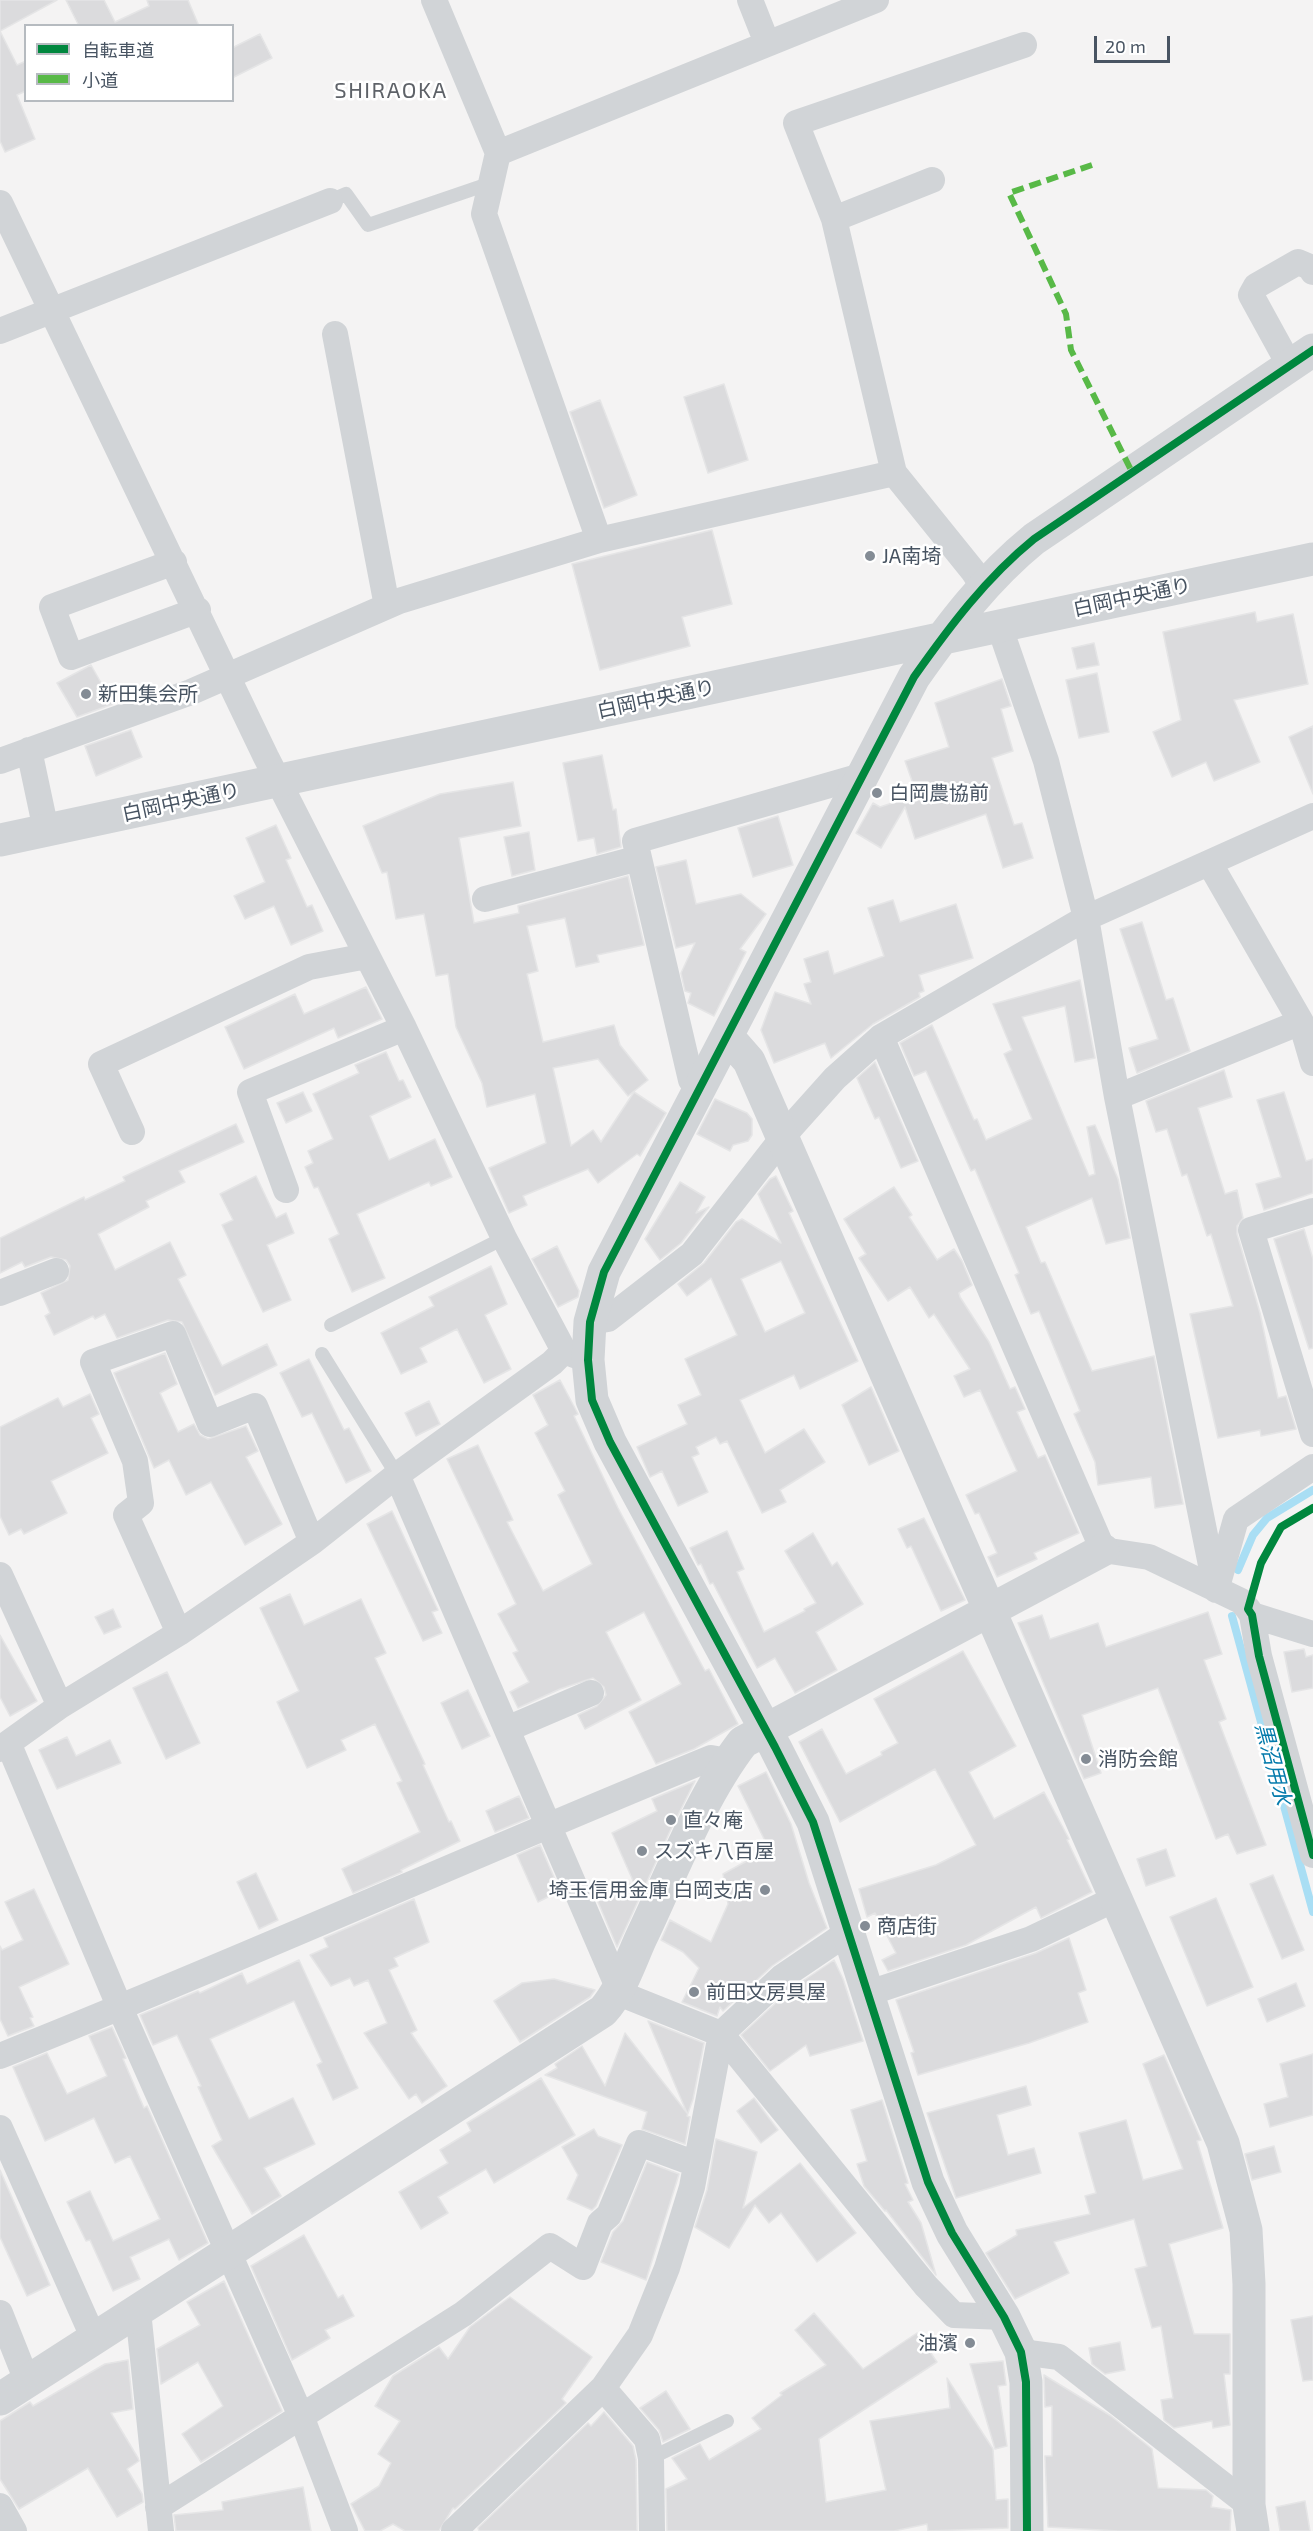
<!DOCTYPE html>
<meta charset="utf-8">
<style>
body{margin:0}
#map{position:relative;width:1313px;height:2531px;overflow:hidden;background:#f4f3f3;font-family:"Exo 2","Noto Sans JP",sans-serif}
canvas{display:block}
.legend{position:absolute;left:24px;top:24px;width:210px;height:78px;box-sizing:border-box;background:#fff;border:2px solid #b6bbc0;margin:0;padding:8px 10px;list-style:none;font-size:18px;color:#485462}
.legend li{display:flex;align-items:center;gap:12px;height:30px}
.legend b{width:30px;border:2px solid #b6bbc0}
.scale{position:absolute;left:1094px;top:36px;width:76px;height:27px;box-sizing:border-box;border:3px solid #485462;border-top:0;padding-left:8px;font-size:18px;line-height:21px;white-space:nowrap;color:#485462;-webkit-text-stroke:4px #fff;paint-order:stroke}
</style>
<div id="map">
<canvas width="1313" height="2531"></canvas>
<ul class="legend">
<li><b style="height:8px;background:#00873e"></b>自転車道</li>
<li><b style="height:8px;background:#58b947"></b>小道</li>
</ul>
<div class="scale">20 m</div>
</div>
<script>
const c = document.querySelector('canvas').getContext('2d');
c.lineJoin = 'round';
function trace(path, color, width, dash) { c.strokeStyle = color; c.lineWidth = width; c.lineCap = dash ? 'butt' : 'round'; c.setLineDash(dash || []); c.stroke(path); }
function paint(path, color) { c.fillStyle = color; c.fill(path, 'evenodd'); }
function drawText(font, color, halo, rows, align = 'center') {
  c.font = font + ' "Exo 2","Noto Sans JP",sans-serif'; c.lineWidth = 5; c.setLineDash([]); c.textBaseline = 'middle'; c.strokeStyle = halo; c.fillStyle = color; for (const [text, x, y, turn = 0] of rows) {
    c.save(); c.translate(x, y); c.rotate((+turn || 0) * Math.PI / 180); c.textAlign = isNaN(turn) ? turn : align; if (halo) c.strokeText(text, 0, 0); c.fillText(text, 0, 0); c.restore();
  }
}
const stream = new Path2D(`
 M1238,1570L1253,1535L1267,1518L1313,1490
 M1232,1616L1313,1912`);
const building = new Path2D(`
 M0,0H57L0,31Z
 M66,0H104L115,22L149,6L147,0H188L199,26H79Z
 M0,31L17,65L26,61V91L17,95L35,139L5,152L0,141Z
 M260,34L272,58L232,78V48Z
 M724,384L748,460L708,473L684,397Z
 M600,400L637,495L604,508L570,412Z
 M712,530L732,604L682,617L690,646L600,670L572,564Z
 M1255,612L1257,622L1293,614L1308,684L1234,700L1260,762L1214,781L1206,762L1172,777L1153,732L1181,720L1163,632Z
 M1094,643L1099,665L1077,669L1072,648Z
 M91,665L113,704L77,717L57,683Z
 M1097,673L1109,732L1079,738L1066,680Z
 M1002,679L1011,706L1001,709L1013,751L992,758L1014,825L1022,823L1033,858L1003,868L986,814L915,839L905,807L881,848L856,833L873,803L880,807L917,795L905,761L949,747L935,703Z
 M1313,726V794L1289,737Z
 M131,730L142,757L96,776L85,746Z
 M602,755L613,810L616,809L621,847L597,854L594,838L578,841L563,763Z
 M513,782L521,826L459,838L474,923L519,913L518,906L628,876L644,945L597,955L599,962L576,967L565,918L527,926L538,971L527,974L543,1042L614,1025L620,1045L648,1080L628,1096L598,1059L553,1068L571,1146L593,1130L601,1142L634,1092L666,1113L640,1156L637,1154L598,1183L588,1169L523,1196L527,1205L509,1213L489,1168L546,1143L535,1094L487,1107L482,1083L456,1027L448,974L436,976L424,914L396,919L387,872L382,873L363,826L440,794Z
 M778,816L793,865L753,877L738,828Z
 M276,825L291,858L286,860L307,907L312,905L323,931L291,945L274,906L245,919L234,896L265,882L246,838Z
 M529,832L535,870L512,876L504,837Z
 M686,860L696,904L741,894L766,914L740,949L746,952L714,1016L688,1003L691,993L685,991L681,973L695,943L676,948L656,867Z
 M893,900L900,922L956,904L973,958L919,975L924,991L919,993L920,997L873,1024L831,1058L825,1043L774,1063L761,1030L775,992L811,1004L804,984L811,982L804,959L828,951L834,974L884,956L868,908Z
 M1142,922L1166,1000L1173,998L1190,1051L1137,1073L1129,1048L1158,1039L1120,929Z
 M1080,980L1095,1058L1075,1062L1065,1006L1022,1017L1089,1176L1095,1174L1087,1127L1095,1125L1118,1179L1130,1238L1106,1244L1092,1198L1026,1227L1041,1263L1045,1262L1092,1371L1154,1356L1183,1504L1155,1508L1151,1477L1098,1485L1095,1462L1074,1414L1080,1411L1039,1311L1031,1314L1015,1275L1019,1273L975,1169L971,1171L926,1071L914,1076L900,1043L932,1025L974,1120L977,1119L986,1140L1032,1119L1004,1054L1012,1050L993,1004Z
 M366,987L382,1019L338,1038L334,1028L244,1069L225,1027L295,994L304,1014Z
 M386,1052L399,1081L403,1080L411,1097L370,1116L389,1160L435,1139L452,1177L431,1186L429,1182L357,1214L385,1278L352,1292L329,1239L339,1234L318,1187L314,1188L305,1167L313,1163L308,1151L333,1139L313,1094L359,1073L355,1065Z
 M875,1062L918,1161L901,1168L879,1117L875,1119L857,1078Z
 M1224,1070L1232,1097L1198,1108L1225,1194L1237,1190L1243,1218L1237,1226V1234L1260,1313L1278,1398L1286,1396L1296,1429L1261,1436L1260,1430L1218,1438L1190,1314L1233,1306L1211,1234L1207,1236L1187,1174L1182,1176L1167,1129L1156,1132L1146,1101Z
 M303,1092L312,1111L286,1123L277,1103Z
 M1284,1092L1306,1161L1313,1159V1193L1264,1210L1256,1184L1281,1177L1257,1100Z
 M715,1099L747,1113L752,1119V1135L748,1141L733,1145L730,1151L697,1134Z
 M236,1124L244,1142L179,1171L185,1182L146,1201L149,1207L98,1234L115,1270L170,1242L186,1275L178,1279L222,1366L267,1344L277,1365L215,1395L182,1322L168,1320L117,1338L105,1314L95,1319L93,1316L54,1335L45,1316L50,1313L41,1293L68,1280L70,1266L66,1260L51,1257L25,1267L22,1262L0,1273V1238L84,1197L85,1200L125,1181L123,1177Z
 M256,1176L276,1218L286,1213L294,1233L267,1245L291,1300L263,1312L222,1225L233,1220L220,1194Z
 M776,1176L793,1211L789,1213L858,1361L800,1389L794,1375L740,1400L765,1453L804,1429L825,1462L780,1490L786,1502L762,1513L727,1441L720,1444L716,1437L696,1447L699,1454L692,1457L708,1492L678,1506L662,1471L650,1477L637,1447L687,1424L678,1405L701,1395L685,1359L737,1335L711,1278L687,1296L678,1284L704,1263L736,1222L742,1219L781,1243L758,1194L770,1179ZM781,1261L805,1313L765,1332L741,1279Z
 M680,1182L705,1197L696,1213L709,1207L681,1243L660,1260L645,1239Z
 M894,1187L912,1215L909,1217L937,1260L954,1249L962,1261L972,1285L959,1293L960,1297L989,1342L1010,1389L1015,1387L1025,1409L1017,1412L1038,1458L1045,1455L1079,1533L1034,1553L1037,1559L997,1577L988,1557L997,1553L979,1513L975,1514L966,1495L1017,1471L980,1390L964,1397L954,1376L970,1369L934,1314L929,1318L910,1287L888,1301L859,1258L866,1254L844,1219Z
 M1304,1229L1313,1259V1348L1309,1349L1274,1239Z
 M557,1246L579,1291L578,1297L558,1307L532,1259Z
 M491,1266L507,1304L485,1315L511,1369L484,1383L457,1329L420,1348L427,1362L401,1374L381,1333L434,1306L429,1297Z
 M165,1353L177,1384L160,1393L178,1432L194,1424L200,1435L208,1439L246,1426L258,1451L246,1457L282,1524L245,1545L211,1482L186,1495L169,1460L154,1468L114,1373Z
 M309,1359L344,1430L349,1428L371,1471L346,1483L312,1413L302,1417L280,1373Z
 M560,1380L578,1414L574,1416L618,1508L705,1671L709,1669L738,1724L694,1749L656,1764L629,1712L681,1684L644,1612L606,1632L641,1700L585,1729L578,1715L597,1706L606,1695L604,1687L593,1678L560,1689L518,1708L510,1692L529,1682L513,1653L518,1651L498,1614L516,1604L447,1459L478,1445L513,1520L507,1522L543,1591L592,1564L558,1495L565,1491L535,1433L548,1425L533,1395Z
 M871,1387L899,1451L869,1465L842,1405Z
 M90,1394L99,1414L91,1418L108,1453L51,1481L67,1513L24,1534L21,1529L9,1535L0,1516V1427L58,1398L63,1407Z
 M429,1401L440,1424L416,1436L405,1413Z
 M392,1511L438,1610L432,1612L442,1633L423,1641L367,1524Z
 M924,1518L965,1600L941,1611L911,1546L907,1548L898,1529Z
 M727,1531L744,1569L737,1572L764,1632L805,1611L804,1609L816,1603L785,1551L813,1533L832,1566L837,1562L863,1604L816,1632L837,1670L795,1693L775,1658L757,1668L713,1583L710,1584L701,1564L698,1565L690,1548Z
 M290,1594L304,1625L361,1599L386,1653L375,1658L425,1764L423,1765L449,1822L451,1821L460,1841L401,1870L402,1872L353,1893L342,1869L420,1832L397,1783L402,1781L375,1724L341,1740L346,1750L307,1768L277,1702L299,1691L260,1608Z
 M113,1609L121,1627L104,1634L95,1617Z
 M1208,1612L1222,1654L1204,1660L1226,1719L1219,1722L1266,1845L1237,1854L1228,1834L1216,1839L1158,1688L1082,1715L1101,1773L1084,1779L1018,1623L1042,1615L1050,1639L1098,1623L1106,1647Z
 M0,1635L37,1701L10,1716L0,1697Z
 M1304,1649L1306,1657L1313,1655V1688L1292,1692L1284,1652Z
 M963,1651L1016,1746L969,1772L994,1819L1044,1792L1069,1839L1067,1840L1092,1892L1041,1918L1036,1907L966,1945L888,1971L882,1960L896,1953L875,1913L867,1917L859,1889L936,1865L976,1845L935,1769L840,1822L799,1742L822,1729L846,1774L882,1755L881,1752L898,1743L874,1699Z
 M167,1672L200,1743L166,1759L133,1688Z
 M468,1690L490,1736L462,1749L441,1703Z
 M67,1737L76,1756L110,1740L121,1763L57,1789L39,1750Z
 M766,1772L791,1824L809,1883L827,1928L772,1966L723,2011L720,2007L717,2016L682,2002L699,1968L683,1952L661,1940L670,1920L711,1942L728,1904L723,1874L769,1849L738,1786Z
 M695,1781L671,1829L617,1947L595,1895L634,1883L612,1833L657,1811L652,1799Z
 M519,1796L529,1818L495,1832L486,1811Z
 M540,1845L560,1891L538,1902L517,1855Z
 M1166,1849L1175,1876L1146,1886L1137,1859Z
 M256,1873L278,1920L259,1929L237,1882Z
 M1273,1875L1304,1950L1282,1959L1250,1884Z
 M34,1889L69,1964L19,1987L33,2017L30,2018L34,2026L8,2036L0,2019V1946L2,1950L23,1940L5,1902Z
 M1216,1898L1253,1987L1207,2006L1170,1917Z
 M414,1899L429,1942L394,1958L398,1966L389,1970L417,2030L411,2033L447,2086L422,2103L416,2094L409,2099L364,2033L387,2023L368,1980L354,1986L350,1978L331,1986L310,1955L328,1947L324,1938Z
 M1069,1938L1086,1990L1078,1993L1088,2022L1029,2043L918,2075L911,2053L914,2052L896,2000L1036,1953Z
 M299,1960L358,2088L333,2100L317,2065L322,2062L294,2001L210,2039L249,2119L293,2098L315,2144L264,2168L281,2196L252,2214L212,2146L222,2140L198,2087L201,2086L177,2035L153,2045L140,2015L198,1991L200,1993L242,1973L247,1984Z
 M834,1960L843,1979L863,2041L810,2056L806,2045L770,2071L741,2035L791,1989Z
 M554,1979L595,1990L590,1997L520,2042L494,2001L522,1983Z
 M1296,1983L1305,2006L1267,2022L1258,1999Z
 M648,2021L704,2043L693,2099L687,2116L690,2117L685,2144L642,2129L647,2112L545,2075L557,2068L555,2064L582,2046L605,2086L625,2033L687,2113Z
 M112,2027L126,2058L123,2059L144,2108L147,2106L208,2243L179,2260L169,2239L130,2257L140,2279L113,2291L90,2240L86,2241L67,2202L90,2191L113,2241L160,2219L130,2156L115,2163L94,2118L45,2141L13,2067L47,2053L67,2094L107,2076L89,2036Z
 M1313,2054V2115L1270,2127L1264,2104L1288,2097L1280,2064Z
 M1164,2055L1201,2140L1197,2141L1223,2228L1169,2244L1194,2334H1230V2374H1224L1230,2425L1213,2428L1212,2421L1174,2428L1164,2420L1161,2400L1173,2398L1161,2326L1152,2328L1135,2269L1147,2266L1134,2219L1054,2242L1069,2273L1015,2299L986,2253L1017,2235L1016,2230L1090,2214L1085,2196L1096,2193L1079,2133L1126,2120L1143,2180L1183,2169L1143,2064Z
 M541,2078L575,2135L494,2183L486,2169L438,2197L448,2213L421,2229L399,2192L448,2163L440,2150L471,2131L467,2123Z
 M1026,2086L1031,2105L997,2115L1008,2155L1034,2148L1041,2173L956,2198L927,2113Z
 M754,2098L778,2130L761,2143L737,2111Z
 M882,2100L908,2183L905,2184L913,2200L908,2202L921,2223L936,2275L886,2210L885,2211L864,2186L857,2164L867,2161L851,2110Z
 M594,2129L598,2136L622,2145L596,2206L592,2210L567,2199L578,2175L562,2147Z
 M716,2139L757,2152L743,2208L800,2163L856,2233L817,2262L781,2213L769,2223L755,2205L729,2248L695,2227L707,2190Z
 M1274,2146L1281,2172L1252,2180L1245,2154Z
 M647,2162L679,2174L646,2280L601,2262L613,2232L623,2221Z
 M0,2170L50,2285L27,2296L0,2237Z
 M304,2235L338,2298L343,2295L354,2316L325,2330L330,2338L292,2360L251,2266Z
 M224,2281L282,2411L201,2462L182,2434L223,2406L198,2362L161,2384L157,2349L200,2325L187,2302Z
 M510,2297L592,2357L562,2399L566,2403L455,2509L453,2508L439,2531H405L393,2524L380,2531H365L351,2504L379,2486L391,2463L378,2454L400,2421L375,2406L393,2376L439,2347L448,2359L470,2327Z
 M814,2313L863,2369L917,2333L937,2362L819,2439L826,2502L886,2490L870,2421L950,2408L947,2378L993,2449L996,2500L1008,2499V2528L928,2531L927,2524L894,2531H667L666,2489L687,2479L672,2458L700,2444L709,2460L761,2429L752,2418L782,2395L780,2393L826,2365L795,2330Z
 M1313,2316V2380L1303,2381L1291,2320Z
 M1120,2342L1125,2370L1105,2374L1092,2364L1089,2348Z
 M128,2360L133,2409L111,2413L138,2458L139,2461L127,2469L142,2494L143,2502L117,2517L88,2468L19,2509L0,2479V2421L30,2402L33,2406L105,2364Z
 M1003,2361L1006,2385L998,2386L1007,2446L995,2449L970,2364Z
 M1044,2375L1111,2416L1152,2449L1158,2488L1206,2490L1213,2496L1211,2507L1231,2510L1230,2531H1118L1048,2527L1045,2456H1052V2406L1045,2407Z
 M666,2391L690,2429L663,2442L659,2430L640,2408Z
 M604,2412L633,2446L636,2460L637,2531H479L478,2528L588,2423L591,2426Z
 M303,2487L311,2531H176L174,2515L223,2510L222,2502Z
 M1305,2501L1310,2531H1280L1276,2507Z`);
const service = new Path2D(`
 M330,201L346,194L368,225L491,183
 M331,1325L504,1238
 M322,1354L397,1475
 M651,2458L727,2421`);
const minor = new Path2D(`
 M434,0L498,153L484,214L599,540
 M750,0L767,43
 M498,153L876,0
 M0,203L266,757L404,1028L504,1238L564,1351L588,1360
 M834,219L932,180
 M0,331L330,201
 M335,334L387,606
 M1290,366L1251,295L1256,286L1298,262L1310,267L1313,272
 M894,473L834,219L796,123L1024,45
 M174,562L52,607L71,657L198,610
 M999,625L1046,761L1086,918L1117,1097L1216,1590
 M29,750L46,830
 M0,761L191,692L399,601L599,540L894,473L973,571L983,586
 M1210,864L1301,1022L1313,1063
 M485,899L639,858
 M881,1037L1103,1550L1149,1557L1241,1601L1248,1609L1252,1615L1259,1656L1313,1855
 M700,1086L691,1080L635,841L861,776
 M1117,1097L1301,1022
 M132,1132L101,1064L309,967L367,956
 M286,1190L250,1092L404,1028
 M1313,1211L1251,1230L1313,1434
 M0,1293L56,1271
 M590,1322L608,1319L692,1254L792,1126L835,1078L881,1037L1086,918L1313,816
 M397,1475L618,1987L631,1998L721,2034L926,2286L954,2315L1004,2317
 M0,1575L60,1706
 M1217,1587L1236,1519L1313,1467
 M1252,1615L1313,1634
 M179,1633L126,1515L141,1503L135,1461L93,1362L173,1334L210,1424L255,1406L312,1542
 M507,1729L591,1693
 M9,1745L120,2008L301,2416L345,2531
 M0,1749L60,1706L179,1633L312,1542L397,1475L552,1363L564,1351
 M869,1993L1031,1939L1117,1898
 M0,2056C239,1961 473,1855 711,1758L728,1761
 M0,2128L94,2339
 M138,2311L161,2531
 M0,2313L27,2381
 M1021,2352L1059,2357L1249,2505
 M603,2388L647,2439L651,2458L652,2531
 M0,2506L14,2531
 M158,2507L463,2314L550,2246L583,2267L600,2223L609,2215L639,2143L696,2164
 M454,2531L603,2388L640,2335L667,2268L692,2187L721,2034L782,1977L850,1931`);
const tertiary = new Path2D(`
 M0,840L1313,559
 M725,1040L735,1045L749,1061L1223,2143L1246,2230L1249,2284V2505L1253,2531
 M0,2399L603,2011C621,1991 630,1962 641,1938C671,1875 701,1796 743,1742L1103,1550
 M1027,2531L1026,2382L1021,2352L1004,2317L952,2233L928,2182L813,1822L775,1747L610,1442L592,1400L588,1360L590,1322L604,1272L914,677C950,626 986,578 1034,539L1313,350`);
const quiet = new Path2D(`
 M1092,165L1009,193L1066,314L1071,350L1132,472`);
const cycleway = new Path2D(`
 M1313,1508L1281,1527L1261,1563L1248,1609L1252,1615L1259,1656L1313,1855
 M1027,2531L1026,2382L1021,2352L1004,2317L952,2233L928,2182L813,1822L775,1747L610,1442L592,1400L588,1360L590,1322L604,1272L914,677C950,626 986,578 1034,539L1313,350`);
const markers = [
 [870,556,6,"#848c95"],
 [86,694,6,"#848c95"],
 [877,793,6,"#848c95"],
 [1086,1759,6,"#848c95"],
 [671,1820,6,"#848c95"],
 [642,1851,6,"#848c95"],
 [765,1890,6,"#848c95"],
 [865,1926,6,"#848c95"],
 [694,1992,6,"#848c95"],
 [970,2343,6,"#848c95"]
];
const poiNames = [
 ["JA南埼",882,556],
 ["新田集会所",98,694],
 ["白岡農協前",889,793],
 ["消防会館",1098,1759],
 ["直々庵",683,1820],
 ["スズキ八百屋",654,1851],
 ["埼玉信用金庫 白岡支店",753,1890,"right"],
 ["商店街",877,1926],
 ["前田文房具屋",706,1992],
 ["油濱",958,2343,"right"]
];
const streetNames = [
 ["白岡中央通り",1132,597,-12],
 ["白岡中央通り",656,699,-12],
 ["白岡中央通り",181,802,-12]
];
const waterNames = [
 ["黒沼用水",1273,1764,75]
];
const quarterNames = [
 ["SHIRAOKA",391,91]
];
trace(stream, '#a9def4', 8);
paint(building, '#dbdbdd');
trace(building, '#e5e5e6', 1.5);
trace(service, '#d1d4d7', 14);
trace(minor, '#d1d4d7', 26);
trace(tertiary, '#d1d4d7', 33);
trace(quiet, '#58b947', 6, [12, 6]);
trace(cycleway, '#00873e', 8);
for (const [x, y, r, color] of markers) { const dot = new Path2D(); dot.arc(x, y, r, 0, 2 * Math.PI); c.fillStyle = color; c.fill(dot); trace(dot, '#fff', 2); }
drawText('20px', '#485462', '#fff', poiNames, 'left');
drawText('20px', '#485462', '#fff', streetNames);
drawText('italic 21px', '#037aab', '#fff', waterNames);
c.letterSpacing = '1.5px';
drawText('22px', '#5e6268', '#fff', quarterNames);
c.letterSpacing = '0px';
</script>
